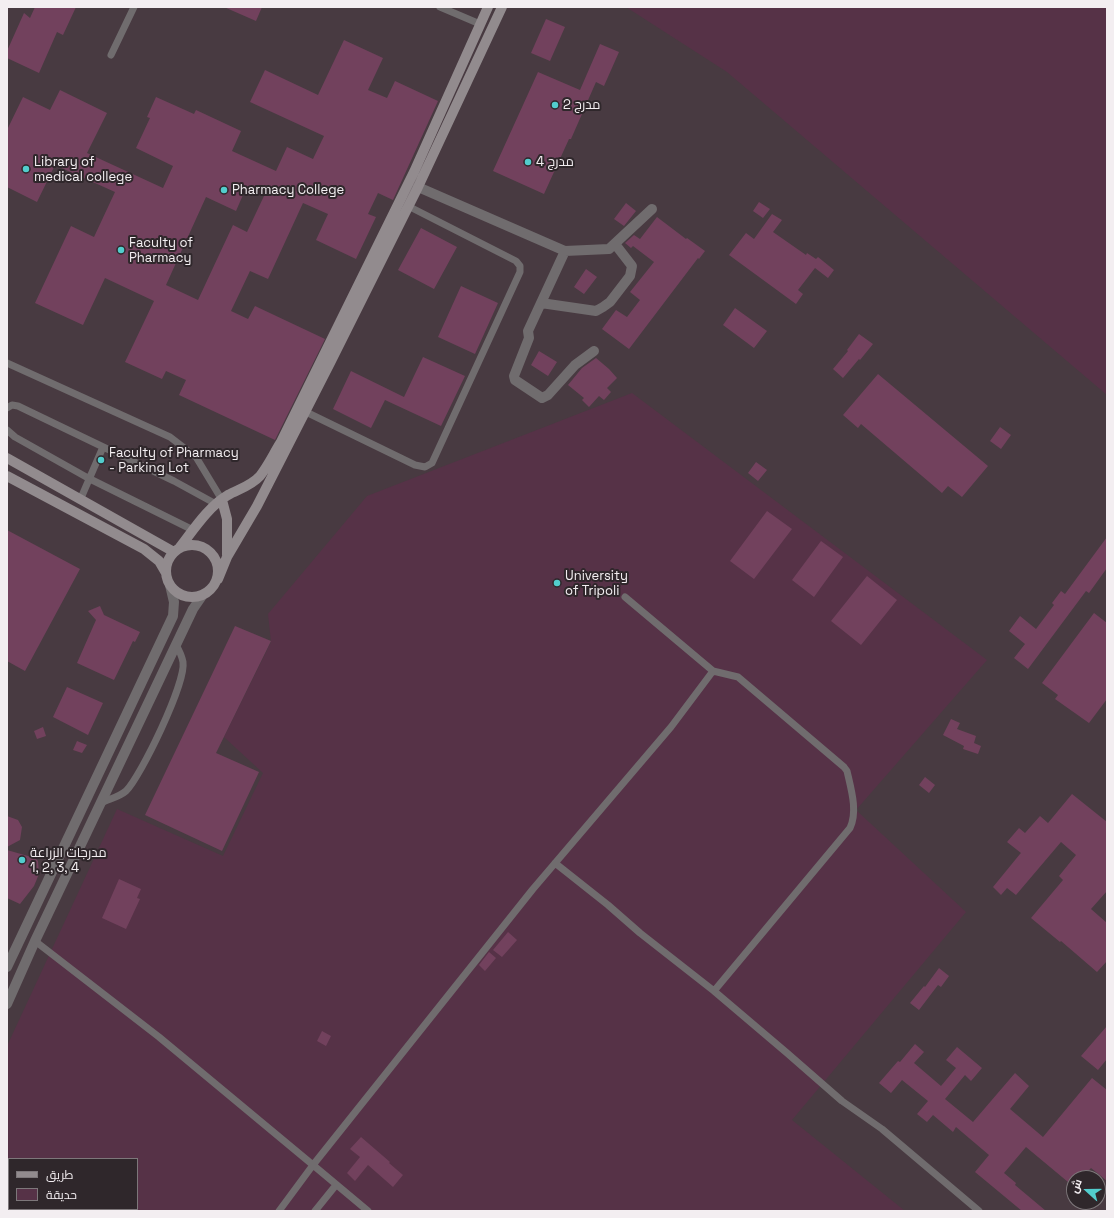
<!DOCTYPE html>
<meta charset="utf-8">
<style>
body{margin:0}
#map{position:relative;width:1114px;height:1218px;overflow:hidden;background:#393135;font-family:"Space Grotesk",Cairo,sans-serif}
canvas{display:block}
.frame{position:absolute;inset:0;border:8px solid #f3eef1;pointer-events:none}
.legend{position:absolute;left:8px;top:1158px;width:130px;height:52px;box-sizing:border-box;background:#2f272b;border:1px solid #7d777a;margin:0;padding:5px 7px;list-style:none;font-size:12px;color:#f3eef1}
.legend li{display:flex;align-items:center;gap:8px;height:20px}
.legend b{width:20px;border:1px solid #7d777a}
.north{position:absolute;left:1066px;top:1170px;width:40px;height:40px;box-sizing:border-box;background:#2f272b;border:1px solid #7d777a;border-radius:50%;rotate:291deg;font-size:11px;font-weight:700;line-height:16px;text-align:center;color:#f3eef1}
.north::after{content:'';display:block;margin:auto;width:14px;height:18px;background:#52cdcd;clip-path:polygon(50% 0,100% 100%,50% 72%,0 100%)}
</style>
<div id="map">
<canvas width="1114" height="1218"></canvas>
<div class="frame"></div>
<ul class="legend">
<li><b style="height:5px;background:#928b8e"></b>طريق</li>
<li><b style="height:11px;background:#563247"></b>حديقة</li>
</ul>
<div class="north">ش</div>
</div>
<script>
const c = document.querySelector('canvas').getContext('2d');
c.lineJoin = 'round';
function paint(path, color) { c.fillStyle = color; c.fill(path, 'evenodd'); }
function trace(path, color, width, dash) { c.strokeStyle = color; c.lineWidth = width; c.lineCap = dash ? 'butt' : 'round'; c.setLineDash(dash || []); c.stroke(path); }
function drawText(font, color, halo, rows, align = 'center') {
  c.font = font + ' "Space Grotesk",Cairo,sans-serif'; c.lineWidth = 4; c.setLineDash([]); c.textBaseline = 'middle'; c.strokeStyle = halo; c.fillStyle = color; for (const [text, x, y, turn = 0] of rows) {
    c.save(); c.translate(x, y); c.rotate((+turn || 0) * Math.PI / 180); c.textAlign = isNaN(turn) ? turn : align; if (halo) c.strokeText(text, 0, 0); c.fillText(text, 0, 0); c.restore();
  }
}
const built = new Path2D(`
 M7,7H1107V1211H7ZM9,1159H137V1209H9ZM1074,1178H1098V1202H1074Z`);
const green = new Path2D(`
 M626,7H1107V395L727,72Z
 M632,393L987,660L856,810L966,912L792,1120L905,1211H7V1046L117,809L223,856L263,773L224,737L271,642L268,614L367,496ZM9,1159H137V1209H9Z`);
const building = new Path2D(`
 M35,7H76L63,35L57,32L39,73L7,58V51L24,13L30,18Z
 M224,7H262L256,21Z
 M546,19L565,27L550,61L531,53Z
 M344,40L383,58L368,90L387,98L395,81L438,101L393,200L378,193L368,214L376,217L356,259L316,240L328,214L303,203L268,279L250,271L231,311L248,319L255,306L325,339L275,440L179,395L186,380L166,371L162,379L125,362L154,301L105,278L83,325L35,303L71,226L94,237L115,192L55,165L37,202L7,187V130L23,97L50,110L60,90L107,113L87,153L163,188L173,166L136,148L150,118L147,117L156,97L194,114L196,110L241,131L232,151L276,171L287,147L313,159L324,136L250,102L265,70L318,95ZM246,188L264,196L247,232L233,225L198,300L166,285L206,197L236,211Z
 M600,44L619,52L604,86L596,82L571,139H569L544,194L493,171L538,72L580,90Z
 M759,202L770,209L763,218L753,211Z
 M626,203L636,211L624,226L614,219Z
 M772,214L782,220L773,232L806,255L807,253L816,259L818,257L834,270L828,278L815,268L798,290L803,294L796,304L729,255L746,233L754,239Z
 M657,217L686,239L687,238L705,251L699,259L698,258L629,349L602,329L616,310L627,317L640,300L630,292L654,262L633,246L631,248L625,243L634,235L640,239Z
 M421,228L457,247L434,289L398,270Z
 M586,269L597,277L584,294L574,287Z
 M461,286L498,303L475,354L438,337Z
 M735,308L767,331L754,348L723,325Z
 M859,334L873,344L860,360L859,359L843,378L833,369L848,351L847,350Z
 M539,351L557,362L548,376L531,365Z
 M423,357L465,376L441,426L385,400L371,428L333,409L351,371L404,397Z
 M596,358L609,369L617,378L607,388L611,392L604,400L599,396L589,407L582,400L584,398L568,385L582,368Z
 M878,374L988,466L962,497L948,486L942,493L861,424L858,428L843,415Z
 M1000,427L1011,435L1001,449L990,441Z
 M756,462L767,470L758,481L748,473Z
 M767,511L792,529L754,579L730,561Z
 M7,530L80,569L25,671L7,661Z
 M1107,537V568L1089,593L1086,591L1028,669L1014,658L1025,644L1009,631L1020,616L1036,629L1054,605L1052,603L1061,591L1065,594Z
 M821,541L843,557L814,597L792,580Z
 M867,576L897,600L861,645L831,621Z
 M100,606L104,615L140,632L135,642L133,641L114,680L77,663L96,620L88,611Z
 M1094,613L1107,623V699L1089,723L1055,699L1058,695L1042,683Z
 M235,626L271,641L216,753L259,772L222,851L145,815Z
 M67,687L103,703L88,735L53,717Z
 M951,719L960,723L957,729L976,736L974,743L981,746L978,754L963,749L964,746L943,735Z
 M43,727L46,736L37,739L34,731Z
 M77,741L87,745L82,753L73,750Z
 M925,777L935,785L929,793L919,785Z
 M1072,794L1107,822V891L1091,909L1107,923V961L1097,972L1061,941L1060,942L1031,918L1063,880L1059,876L1076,855L1061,842L1016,895L1007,888L1001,895L993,887L1020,854L1021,853L1007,842L1019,828L1025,833L1040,816L1048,823Z
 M7,816L18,820L22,827L20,840L7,847Z
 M7,850L35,858L38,861L39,874L34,886L20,904L7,898Z
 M119,879L141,889L137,898L140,899L126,929L102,918Z
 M508,932L517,940L502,957L493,950Z
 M489,952L496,958L485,971L479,965Z
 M939,968L949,976L941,987L938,985L919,1010L910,1003L924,986L925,987Z
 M1107,1026V1059L1098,1070L1081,1056Z
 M322,1031L331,1036L326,1046L317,1041Z
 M915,1044L924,1052L914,1063L941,1086L956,1068L946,1060L957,1047L982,1068L971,1081L965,1075L945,1099L973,1122L1015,1073L1029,1086L1010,1109L1043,1137L1092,1078L1107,1090V1181L1091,1168L1082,1178H1074V1187L1026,1147L1004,1173L1016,1183L1015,1185L1046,1211H1022L975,1172L989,1155L956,1127L953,1132L933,1115L927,1122L917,1114L928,1101L902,1080L891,1093L879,1083L898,1061L900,1062Z
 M361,1137L390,1162L389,1163L403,1175L393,1187L368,1165L355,1181L347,1173L360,1157L350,1149Z`);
const lane = new Path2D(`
 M440,7L480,24
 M111,55L134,7
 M7,363L170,437L196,457L222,500
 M7,408L12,405L18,406L174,481L216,504
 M306,412L415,465L425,467L432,463L520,272V266L516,261L408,206
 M7,430L15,437L88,478L193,530
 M81,498L103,447
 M625,597L713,671L738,677L844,767L847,771C851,789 858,811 850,828L714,991
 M101,803C109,799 119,797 126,791C141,776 186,683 183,662C182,657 179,650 176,645
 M555,863L608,905L640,933L714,991L787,1053L842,1101L882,1129L979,1211
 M35,941L159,1037L313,1165L533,889L671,727L713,671
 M279,1211L313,1165L368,1211
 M315,1211L336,1185`);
const street = new Path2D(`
 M418,187L565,251L609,249L652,209
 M565,251L528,331L529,338L514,376L515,380L542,398L548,395L575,365L594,351
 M541,303L596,311L603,307L610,302L630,276L632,266L615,244
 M7,967L173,616L174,602L170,585
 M7,1004L35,941L193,609L202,596`);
const secondary = new Path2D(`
 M7,458L174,552
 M7,476L144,549L159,561L166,573
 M222,500L227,519V555
 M166 571a26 26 0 1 1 52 0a26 26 0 1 1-52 0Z
 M180,547C194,529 208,507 228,495C239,489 251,486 260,476C268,466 274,453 281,442L414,172L488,7
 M218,579L227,557L257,506L330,363L418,187L502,7`);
const markers = [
 [555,105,4,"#52cdcd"],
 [528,162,4,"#52cdcd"],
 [26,169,4,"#52cdcd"],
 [224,190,4,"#52cdcd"],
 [121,250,4,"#52cdcd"],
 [101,460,4,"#52cdcd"],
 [557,583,4,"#52cdcd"],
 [22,860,4,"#52cdcd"]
];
const poiNames = [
 ["مدرج 2",563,105],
 ["Library of",34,162],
 ["medical college",34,177],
 ["مدرج 4",536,162],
 ["Pharmacy College",232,190],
 ["Faculty of",129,243],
 ["Pharmacy",129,258],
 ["Faculty of Pharmacy",109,453],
 ["- Parking Lot",109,468],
 ["University",565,576],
 ["of Tripoli",565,591],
 ["مدرجات الزراعة",30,853],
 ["1, 2, 3, 4",30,868]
];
paint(built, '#483a41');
paint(green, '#563247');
paint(building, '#72415d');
trace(lane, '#706c6e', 7);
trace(street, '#706c6e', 10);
trace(secondary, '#928b8e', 10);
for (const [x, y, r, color] of markers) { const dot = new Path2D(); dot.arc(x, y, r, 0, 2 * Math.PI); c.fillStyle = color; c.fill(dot); trace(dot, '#2f272b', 1.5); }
drawText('13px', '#f3eef1', '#2f272b', poiNames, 'left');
</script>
